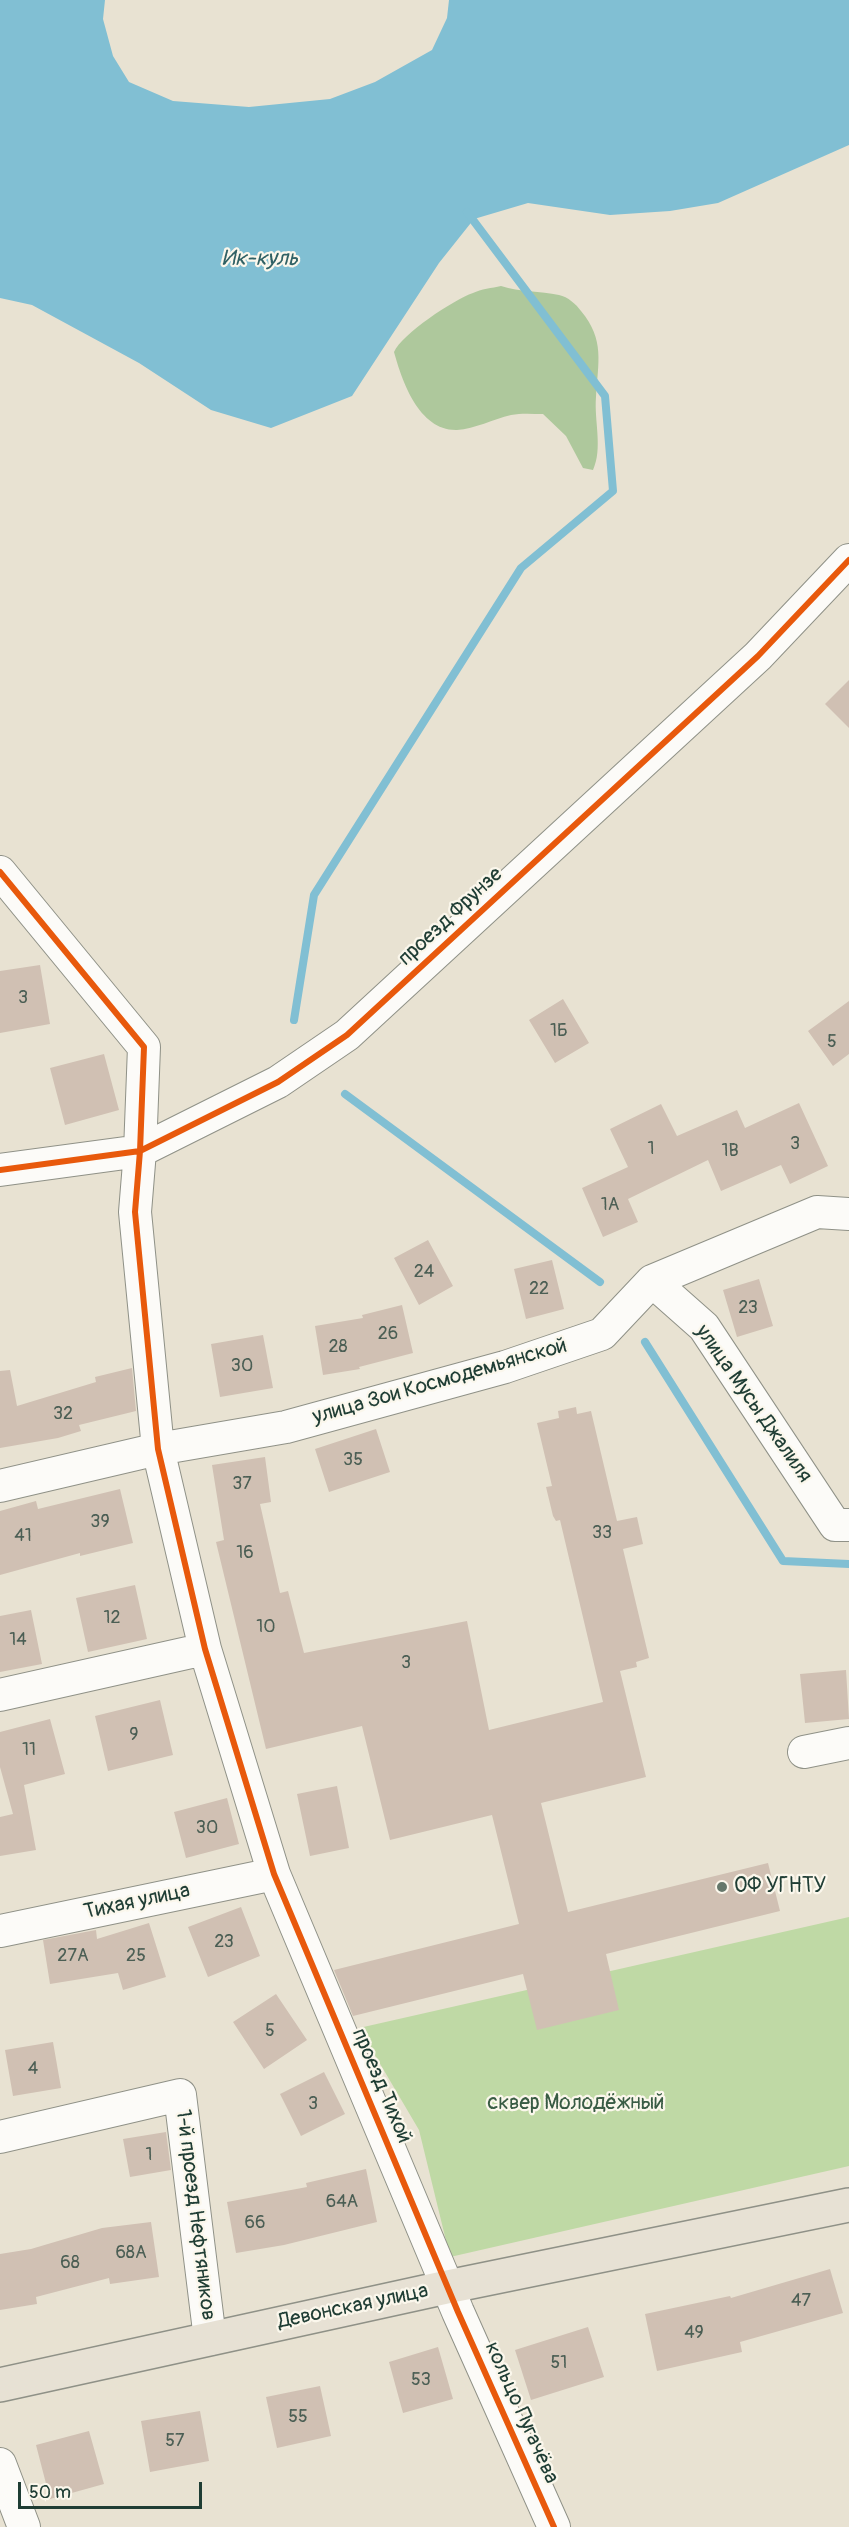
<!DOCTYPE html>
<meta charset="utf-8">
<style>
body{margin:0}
#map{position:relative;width:849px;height:2527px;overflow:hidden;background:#e8e2d2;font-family:Pangolin,sans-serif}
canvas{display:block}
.scale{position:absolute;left:18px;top:2482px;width:184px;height:27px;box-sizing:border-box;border:3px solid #1f3d34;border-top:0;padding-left:8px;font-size:18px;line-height:21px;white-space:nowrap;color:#1f3d34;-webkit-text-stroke:4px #fbf7ec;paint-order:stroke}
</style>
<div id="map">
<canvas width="849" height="2527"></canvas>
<div class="scale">50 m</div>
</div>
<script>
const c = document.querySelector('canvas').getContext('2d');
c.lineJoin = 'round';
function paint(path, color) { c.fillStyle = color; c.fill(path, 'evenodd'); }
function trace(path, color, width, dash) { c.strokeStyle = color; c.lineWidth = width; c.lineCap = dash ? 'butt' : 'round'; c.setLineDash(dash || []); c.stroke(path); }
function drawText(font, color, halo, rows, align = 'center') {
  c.font = font + ' Pangolin,sans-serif'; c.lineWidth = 4.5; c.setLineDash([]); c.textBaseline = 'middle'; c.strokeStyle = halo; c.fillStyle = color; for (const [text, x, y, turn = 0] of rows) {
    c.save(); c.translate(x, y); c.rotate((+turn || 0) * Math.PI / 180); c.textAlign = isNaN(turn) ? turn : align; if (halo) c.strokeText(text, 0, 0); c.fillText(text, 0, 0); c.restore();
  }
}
const green = new Path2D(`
 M849,1917V2166L450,2257L419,2130L359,2028Z`);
const forest = new Path2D(`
 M501,286C520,292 540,291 559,295C568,297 576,304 581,311C605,340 598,362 596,397C594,421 603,448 593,470L583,468L566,436L543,414C533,414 521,413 511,415C493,419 475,429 457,430C419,431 402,381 394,352C402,334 453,300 473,293C481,289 492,288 501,286Z`);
const water = new Path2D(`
 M0,0H105L103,19L113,56L129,82L173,101L249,107L330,99L375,82L432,50L447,18L449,0H849V145L718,203L670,211L610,215L528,203L474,219L439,263L352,396L271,428L211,410L139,363L32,305L0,298Z`);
const stream = new Path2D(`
 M294,1020L314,895L521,568L613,491L605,396L467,212
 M345,1094L600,1282
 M645,1342L783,1561L849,1564`);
const building = new Path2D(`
 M849,680V728L825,704Z
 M40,965L50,1024L0,1033V971Z
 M563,999L589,1043L555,1063L529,1020Z
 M849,1001V1054L833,1066L808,1031Z
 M104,1054L119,1110L65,1125L50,1068Z
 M799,1103L828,1166L790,1184L781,1165L721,1191L708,1160L628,1199L638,1222L603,1237L582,1188L628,1167L610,1129L661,1104L677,1136L737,1110L745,1128Z
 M428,1240L453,1286L419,1305L394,1258Z
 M552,1260L564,1309L526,1319L514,1269Z
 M759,1279L773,1326L737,1337L723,1290Z
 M402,1305L413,1353L359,1367L360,1369L323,1375L315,1326L363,1318L362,1315Z
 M263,1335L273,1388L220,1397L211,1344Z
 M132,1368L136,1411L79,1425L81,1431L58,1438L0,1448V1371L10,1370L17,1406L96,1382L95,1377Z
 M576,1407L577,1414L591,1411L617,1521L637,1517L643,1544L623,1549L649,1658L636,1662L637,1667L620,1671L646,1777L541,1803L568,1912L768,1863L780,1911L606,1954L619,2010L537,2030L523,1974L353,2016L334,1970L519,1924L492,1815L390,1840L362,1726L266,1749L216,1542L224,1540L212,1465L265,1457L271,1502L260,1504L280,1593L288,1591L304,1653L467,1621L489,1730L603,1702L560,1520L556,1521L553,1516L546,1487L552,1486L537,1423L559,1418L558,1411Z
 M376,1429L390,1472L329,1492L315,1449Z
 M120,1489L133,1543L80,1556V1553L0,1575V1511L36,1501L38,1509Z
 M135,1585L147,1639L88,1652L76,1598Z
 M31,1610L42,1664L0,1672V1616Z
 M846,1670L849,1719L805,1723L800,1674Z
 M160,1700L173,1755L108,1771L95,1716Z
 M50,1719L65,1774L24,1785L36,1850L0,1856V1817L13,1814L0,1767V1732Z
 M337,1786L349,1848L310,1856L297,1794Z
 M227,1798L239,1844L186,1858L174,1812Z
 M241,1907L260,1956L208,1977L188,1927Z
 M149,1923L166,1977L123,1990L118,1973L50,1984L43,1940L96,1930L97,1939Z
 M276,1994L307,2040L264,2069L233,2022Z
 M53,2042L61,2088L13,2096L5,2050Z
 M324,2072L345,2114L301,2136L280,2094Z
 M166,2132L171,2170L130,2177L123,2139Z
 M366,2169L377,2222L284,2245L236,2253L227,2202L307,2187L306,2183Z
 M151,2222L159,2277L110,2284L109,2278L36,2297L37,2304L0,2310V2254L31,2249L102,2228Z
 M830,2269L843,2313L740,2342L742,2352L657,2371L645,2314L730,2296L731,2298Z
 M588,2327L604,2377L531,2400L515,2350Z
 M438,2347L453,2399L403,2413L389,2362Z
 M320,2386L331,2436L277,2448L266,2397Z
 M200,2411L209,2461L150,2472L141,2421Z
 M89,2431L104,2484L50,2499L36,2445Z`);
const minor = new Path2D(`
 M0,872L144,1047L140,1151L135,1212L158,1449L205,1649L274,1874L458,2312L554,2527
 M0,1170L140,1151L278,1082L347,1035L758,656L849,560
 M652,1281L704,1327L835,1525H849
 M0,1486L158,1449L286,1427L505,1367L602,1334L652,1281L817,1212L849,1214
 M0,1695L205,1649
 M804,1752L849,1743
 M0,1931L274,1874
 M0,2137L180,2095L210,2339
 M0,2464L24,2527`);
const major = new Path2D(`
 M0,2385L447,2287L849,2205`);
const cycleway = new Path2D(`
 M0,872L144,1047L140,1151L135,1212L158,1449L205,1649L274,1874L458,2312L554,2527
 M0,1170L140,1151L278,1082L347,1035L758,656L849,560`);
const markers = [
 [722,1887,6,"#65776b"]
];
const numberNames = [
 ["3",23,998],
 ["1Б",559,1031],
 ["5",832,1042],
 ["3",795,1144],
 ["1",651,1149],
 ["1В",730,1151],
 ["1А",610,1205],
 ["24",424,1272],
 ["22",539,1289],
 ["23",748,1308],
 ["26",388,1334],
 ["28",338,1347],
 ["30",242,1366],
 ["32",63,1414],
 ["35",353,1460],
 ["37",242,1484],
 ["39",100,1522],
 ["33",602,1533],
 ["41",23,1536],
 ["16",245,1553],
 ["12",112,1618],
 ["10",266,1627],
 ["14",18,1640],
 ["3",406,1663],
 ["9",134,1735],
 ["11",29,1750],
 ["30",207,1828],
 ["23",224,1942],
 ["27А",73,1956],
 ["25",136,1956],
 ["5",270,2031],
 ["4",33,2069],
 ["3",313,2104],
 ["1",149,2155],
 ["64А",342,2202],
 ["66",255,2223],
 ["68А",131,2253],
 ["68",70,2263],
 ["47",801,2301],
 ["49",694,2333],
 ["51",559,2363],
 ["53",421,2380],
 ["55",298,2417],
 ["57",175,2441]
];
const streetNames = [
 ["проезд Фрунзе",451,917,-43],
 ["улица Зои Космодемьянской",440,1382,-16],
 ["улица Мусы Джалиля",753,1404,55],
 ["Тихая улица",137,1902,-12],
 ["проезд Тихой",381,2086,67],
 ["1-й проезд Нефтяников",195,2215,83],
 ["Девонская улица",353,2307,-12],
 ["кольцо Пугачёва",521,2413,66]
];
const poiNames = [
 ["ОФ УГНТУ",734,1887]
];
const parkNames = [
 ["сквер Молодёжный",576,2104]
];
const waterNames = [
 ["Ик-куль",260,259]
];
paint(green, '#bfd9a5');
paint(forest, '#aec89c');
paint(water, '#81bfd3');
trace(stream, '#81bfd3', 8);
paint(building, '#d0c0b3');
trace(minor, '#8f9187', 34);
trace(major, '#8f9187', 36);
trace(minor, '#fcfbf8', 32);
trace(major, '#e7e1d4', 33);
trace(cycleway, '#e8590c', 6);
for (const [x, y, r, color] of markers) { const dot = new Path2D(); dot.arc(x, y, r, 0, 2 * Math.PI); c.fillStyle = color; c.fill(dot); trace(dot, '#fbf7ec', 2); }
drawText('18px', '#4b5e54', null, numberNames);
drawText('21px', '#1f3d34', '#fbf7ec', streetNames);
drawText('21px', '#1f3d34', '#fbf7ec', poiNames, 'left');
drawText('21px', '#385b43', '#fbf7ec', parkNames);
drawText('italic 22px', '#2f6064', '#fbf7ec', waterNames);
</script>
